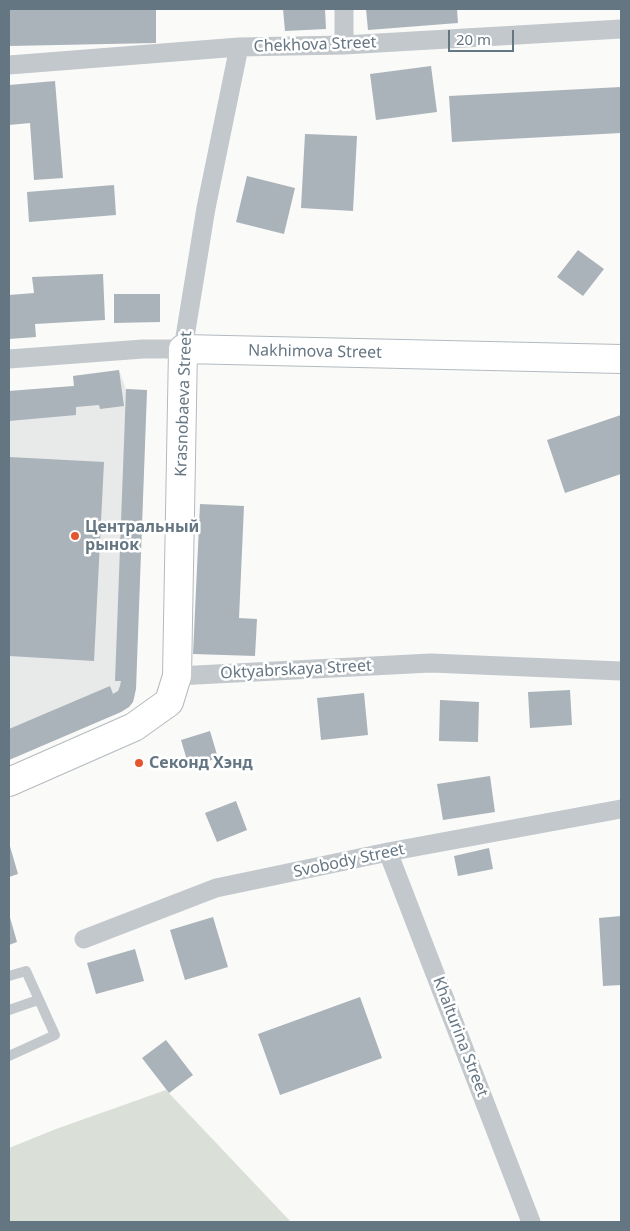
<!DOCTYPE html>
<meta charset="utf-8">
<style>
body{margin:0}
#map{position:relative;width:630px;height:1231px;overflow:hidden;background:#fafaf8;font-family:"Noto Sans",sans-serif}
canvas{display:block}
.frame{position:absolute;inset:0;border:10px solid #657683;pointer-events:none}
.scale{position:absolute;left:448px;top:30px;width:66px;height:22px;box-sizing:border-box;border:2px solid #657683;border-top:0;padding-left:6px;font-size:15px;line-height:18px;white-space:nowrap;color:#657683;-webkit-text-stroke:4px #fff;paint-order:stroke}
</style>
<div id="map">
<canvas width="630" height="1231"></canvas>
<div class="frame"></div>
<div class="scale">20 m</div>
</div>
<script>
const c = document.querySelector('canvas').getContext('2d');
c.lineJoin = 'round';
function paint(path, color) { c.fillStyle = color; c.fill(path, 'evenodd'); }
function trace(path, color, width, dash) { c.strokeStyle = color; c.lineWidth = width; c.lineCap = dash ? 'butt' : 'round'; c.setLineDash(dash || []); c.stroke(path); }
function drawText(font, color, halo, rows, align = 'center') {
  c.font = font + ' "Noto Sans",sans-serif'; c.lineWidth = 5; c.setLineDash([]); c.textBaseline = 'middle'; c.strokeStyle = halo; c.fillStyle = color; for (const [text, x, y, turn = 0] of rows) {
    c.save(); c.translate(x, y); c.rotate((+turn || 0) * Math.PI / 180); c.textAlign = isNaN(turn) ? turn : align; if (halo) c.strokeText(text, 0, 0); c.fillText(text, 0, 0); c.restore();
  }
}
const built = new Path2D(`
 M119,370L126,389L147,390L135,695L133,702L129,707L121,712L9,760V391L74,386L73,376Z`);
const green = new Path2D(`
 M166,1090L291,1222H9V1148L56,1129Z`);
const building = new Path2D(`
 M9,9H156V43L9,46Z
 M283,9H325L326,29L285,31Z
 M366,9H457L458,23L368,30Z
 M431,66L437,112L376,120L370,74Z
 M55,81L63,178L34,180L30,123L9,125V85Z
 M621,87V133L452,142L449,96Z
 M305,134L357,136L353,211L301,208Z
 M247,176L295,188L284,234L236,222Z
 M114,185L116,215L29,222L27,192Z
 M578,250L604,269L583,296L557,277Z
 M103,274L105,320L35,324L36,337L9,339V295L34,293L32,277Z
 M114,294H160V322L114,323Z
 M119,370L124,406L100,409L99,405L76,407V415L9,421V391L74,386L73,376Z
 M126,389L147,390L136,689L133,702L129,707L121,712L9,760V729L110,686L113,694L118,691L120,686L121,681H115Z
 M621,415V474L565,493L547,440Z
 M9,457L104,462L94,661L9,656Z
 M200,504L244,506L239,618L257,619L255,656L193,654Z
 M570,690L572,725L530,728L528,692Z
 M364,693L368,735L321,740L317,698Z
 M440,700L479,702L478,742L439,741Z
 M210,731L218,758L189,767L181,740Z
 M490,776L495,812L443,820L437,784Z
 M236,801L247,830L217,842L205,813Z
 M9,843L18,874L9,877Z
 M489,848L493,869L458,876L454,856Z
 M9,914L17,942L9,945Z
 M621,916V985L603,986L599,918Z
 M213,917L228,967L185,980L170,930Z
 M135,949L144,981L96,994L87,963Z
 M360,997L382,1058L280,1095L258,1034Z
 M166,1040L193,1075L169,1093L142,1058Z`);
const lane = new Path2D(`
 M9,976L26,971L55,1035L9,1056
 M9,1010L38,1000`);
const street = new Path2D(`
 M344,45V9
 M9,65L239,47L344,45L621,29
 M9,359L143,349H183L206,208L239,47
 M177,676L431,663L621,671
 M388,852L531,1222
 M84,939L216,888L388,852L621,809`);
const secondary = new Path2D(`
 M9,782L134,727L169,702L177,676L183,349L621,359`);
const markers = [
 [75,536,5,"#e4572e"],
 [139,763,5,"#e4572e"]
];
const streetNames = [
 ["Chekhova Street",315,45,-2],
 ["Nakhimova Street",315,352,1],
 ["Krasnobaeva Street",184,404,-88],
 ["Oktyabrskaya Street",296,670,-3],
 ["Svobody Street",349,861,-12],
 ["Khalturina Street",460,1037,69]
];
const poiNames = [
 ["Центральный",85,527],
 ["рынок",85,545],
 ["Секонд Хэнд",149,763]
];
paint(built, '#e8e9e9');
paint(green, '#dadfd7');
paint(building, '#aab3b9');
trace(secondary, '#b3babf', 30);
trace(lane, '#c3c8cc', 10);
trace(street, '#c3c8cc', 19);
trace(secondary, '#fff', 28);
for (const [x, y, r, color] of markers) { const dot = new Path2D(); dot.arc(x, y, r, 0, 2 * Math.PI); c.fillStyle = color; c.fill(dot); trace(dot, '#fff', 2); }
drawText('16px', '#657683', '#fff', streetNames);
drawText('bold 16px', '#657683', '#fff', poiNames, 'left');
</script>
